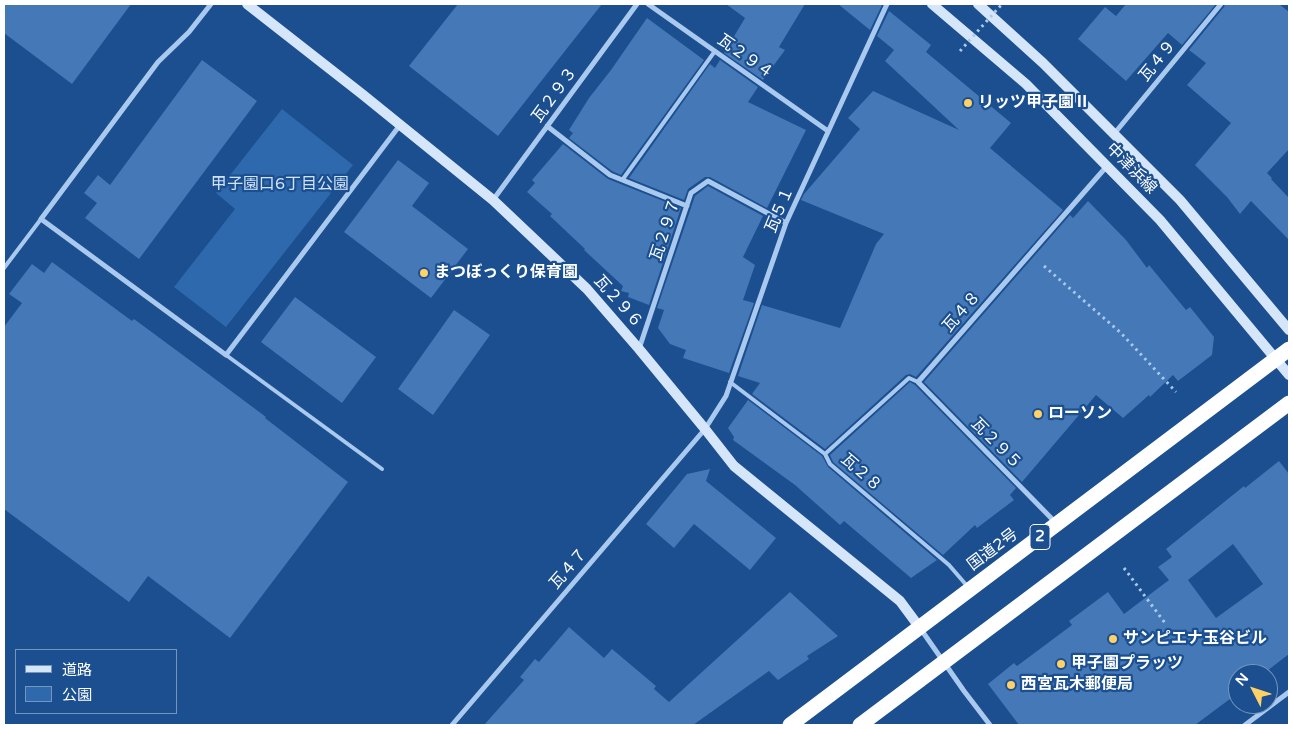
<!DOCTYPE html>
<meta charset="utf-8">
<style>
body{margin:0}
#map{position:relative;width:1293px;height:729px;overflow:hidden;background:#1b4f8f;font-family:"Varela Round","Noto Sans JP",sans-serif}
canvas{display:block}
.frame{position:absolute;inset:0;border:5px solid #fff;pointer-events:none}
.legend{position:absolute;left:15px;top:649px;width:162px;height:65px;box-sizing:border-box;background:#1b4f8f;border:1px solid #7695bc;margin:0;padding:6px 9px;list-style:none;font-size:15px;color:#fff}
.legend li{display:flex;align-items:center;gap:10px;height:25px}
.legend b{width:25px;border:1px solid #7695bc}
.north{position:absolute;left:1228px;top:664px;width:50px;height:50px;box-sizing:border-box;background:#1b4f8f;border:1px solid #7695bc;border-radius:50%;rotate:311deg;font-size:14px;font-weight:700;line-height:20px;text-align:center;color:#fff}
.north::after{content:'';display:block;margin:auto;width:18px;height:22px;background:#ffd166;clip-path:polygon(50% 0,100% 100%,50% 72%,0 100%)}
</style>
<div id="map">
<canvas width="1293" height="729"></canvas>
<div class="frame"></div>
<ul class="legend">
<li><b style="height:6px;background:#d6e6fa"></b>道路</li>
<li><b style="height:14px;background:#2e69ad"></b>公園</li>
</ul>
<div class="north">N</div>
</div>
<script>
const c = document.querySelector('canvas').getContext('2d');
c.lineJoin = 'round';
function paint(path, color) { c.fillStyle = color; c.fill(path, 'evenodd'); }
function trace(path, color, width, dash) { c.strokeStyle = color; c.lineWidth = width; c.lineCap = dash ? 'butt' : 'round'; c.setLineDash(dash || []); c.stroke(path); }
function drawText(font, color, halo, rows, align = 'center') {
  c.font = font + ' "Varela Round","Noto Sans JP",sans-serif'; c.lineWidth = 4.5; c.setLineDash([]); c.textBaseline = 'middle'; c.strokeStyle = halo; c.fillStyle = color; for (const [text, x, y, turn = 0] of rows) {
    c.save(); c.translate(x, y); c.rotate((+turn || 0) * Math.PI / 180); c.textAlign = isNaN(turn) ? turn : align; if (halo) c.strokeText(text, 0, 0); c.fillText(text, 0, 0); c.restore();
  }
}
const green = new Path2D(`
 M282,109L353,165L226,327L174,287L235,209L216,193Z`);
const building = new Path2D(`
 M4,4H131L72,84L4,33Z
 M458,4H602L498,136L409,66Z
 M726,4H805L779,47L785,50L763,80L724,53L745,18Z
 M838,4H879L882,5L870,30Z
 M1126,4H1216L1182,45L1168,33L1126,81L1078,39L1105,7L1116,16Z
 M1225,4H1279L1289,12V149L1267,173L1272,178L1271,179L1289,198V240L1251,201L1240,214L1227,197L1195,165L1231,123L1187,85L1206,63L1189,50L1224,7Z
 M889,11L931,45L926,52L1011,123L990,148L1063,210L916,377L910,374L906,375L825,449L752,394L760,383L738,376L762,305L840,328L876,244L884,234L801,200L804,194L860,129L848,118L873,91L959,130L885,61L894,50L877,36Z
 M647,18L704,60L621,175L612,171L569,138L573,133L569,130L589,98L611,70Z
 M202,60L257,101L139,259L85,218L97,203L84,193L98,175L110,185Z
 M720,60L758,87L748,102L806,130L767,208L710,177H705L688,189L684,200L629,178L710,64L715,68Z
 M563,144L608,179L681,208L649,305L628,297L629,293L621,291L623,286L584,250L585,249L550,216L552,214L527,192L535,183L532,180Z
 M398,160L429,183L412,206L468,249L431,298L344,232Z
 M708,186L763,216L743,257L755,265L743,300L754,303L729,373L683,358L686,350L670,344L658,328L664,310L657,308L695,196Z
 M1088,201L1126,240L1147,268L1149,265L1186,310L1190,307L1214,337L1212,355L1178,381L1173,375L1150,397L1149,395L1123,418L1096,395L1022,482L924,382L1070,215L1073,218Z
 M52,262L132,321L134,319L199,367L266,417L265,418L348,482L230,638L148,576L129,602L4,509V327L22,303L9,294L32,264L44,273Z
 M295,297L376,357L342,403L261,342Z
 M454,310L490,335L433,415L398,389Z
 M910,382L915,385L1016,488L1010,495L1014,500L977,528L975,525L943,555L833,462L830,455Z
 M748,400L822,456L828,467L937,560L911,578L844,521L840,525L795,485L733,440L734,437L728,428Z
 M1279,461L1289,474V654L1263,674H1238V693L1195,725H1019L988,684L1014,663L1017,666L1072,625L1069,621L1108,592L1124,614L1169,580L1158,567L1172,557L1166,549L1244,486L1245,488ZM1233,544L1263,584L1216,618L1188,580Z
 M710,469L706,481L776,538L750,570L694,524L674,548L646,524L687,474Z
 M790,592L838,636L807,656L809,659L778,680L769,671L693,725H484L524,680L520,677L535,659L539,662L569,627L604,658L612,649L656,686L654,689L669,702Z`);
const path = new Path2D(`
 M1044,266L1121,333L1176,392
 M1124,568L1165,623`);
const lane = new Path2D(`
 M623,179L715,51
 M4,268L41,219
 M226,355L382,469
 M730,382L825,454L830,464L949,565L968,587
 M825,454L909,378L918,382`);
const street = new Path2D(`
 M211,4L189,32L158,62L41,219L226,355L400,125
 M648,4L828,131
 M547,126L610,175L687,206
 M1114,134L1221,4
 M493,200L637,4
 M639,349L691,193L708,181L786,223
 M1056,523L918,382L1107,166
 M920,628L964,691L990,725
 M452,725L705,429L726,396L786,223L887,4
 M1245,725L1289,692`);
const secondary = new Path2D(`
 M247,4L362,94L493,200L587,289L639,349L705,429L734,466L900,601L920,628
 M932,4L1026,84L1160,220L1289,375
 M978,4L1043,63L1180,200L1289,330`);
const highway = new Path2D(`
 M790,725L1289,349
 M860,725L1289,403`);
const pathBridge = new Path2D(`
 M960,51L1002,4`);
const markers = [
 [968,103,5,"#ffd166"],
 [424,273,5,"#ffd166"],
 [1038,414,5,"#ffd166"],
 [1113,639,5,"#ffd166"],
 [1061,664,5,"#ffd166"],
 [1011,685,5,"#ffd166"]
];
const shields = [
 [1040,537,20]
];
const shieldNames = [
 ["2",1040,537]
];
const streetNames = [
 ["瓦２９４",745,57,35],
 ["瓦４９",1158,61,-51],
 ["瓦２９３",555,95,-54],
 ["中津浜線",1131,169,45],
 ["瓦５１",780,210,-67],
 ["瓦２９７",666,230,-72],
 ["瓦２９６",618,302,48],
 ["瓦４８",962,312,-49],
 ["瓦２９５",996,444,45],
 ["瓦２８",861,473,41],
 ["国道2号",993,550,-37],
 ["瓦４７",569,569,-49]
];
const poiNames = [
 ["リッツ甲子園Ⅱ",978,103],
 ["まつぼっくり保育園",434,273],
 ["ローソン",1048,414],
 ["サンピエナ玉谷ビル",1123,639],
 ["甲子園プラッツ",1071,664],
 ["西宮瓦木郵便局",1021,685]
];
const parkNames = [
 ["甲子園口6丁目公園",280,185]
];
paint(green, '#2e69ad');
paint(building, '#4478b7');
trace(path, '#a9c9ee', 3, [2.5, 4]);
trace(lane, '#a9c9ee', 4);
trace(street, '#a9c9ee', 5);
trace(secondary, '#d6e6fa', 10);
trace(highway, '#fff', 15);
trace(pathBridge, '#a9c9ee', 3, [2.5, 4]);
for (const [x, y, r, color] of markers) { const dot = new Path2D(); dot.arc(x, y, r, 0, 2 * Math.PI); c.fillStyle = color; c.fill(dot); trace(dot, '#1b4f8f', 2); }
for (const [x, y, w] of shields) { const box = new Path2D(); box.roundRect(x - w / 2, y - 12.5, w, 25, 4); c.fillStyle = '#1b4f8f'; c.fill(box); trace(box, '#fff', 1); }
drawText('bold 15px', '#fff', null, shieldNames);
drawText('16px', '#fff', '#1b4f8f', streetNames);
drawText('bold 16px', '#fff', '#1b4f8f', poiNames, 'left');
drawText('16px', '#cfe3fa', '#1b4f8f', parkNames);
</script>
